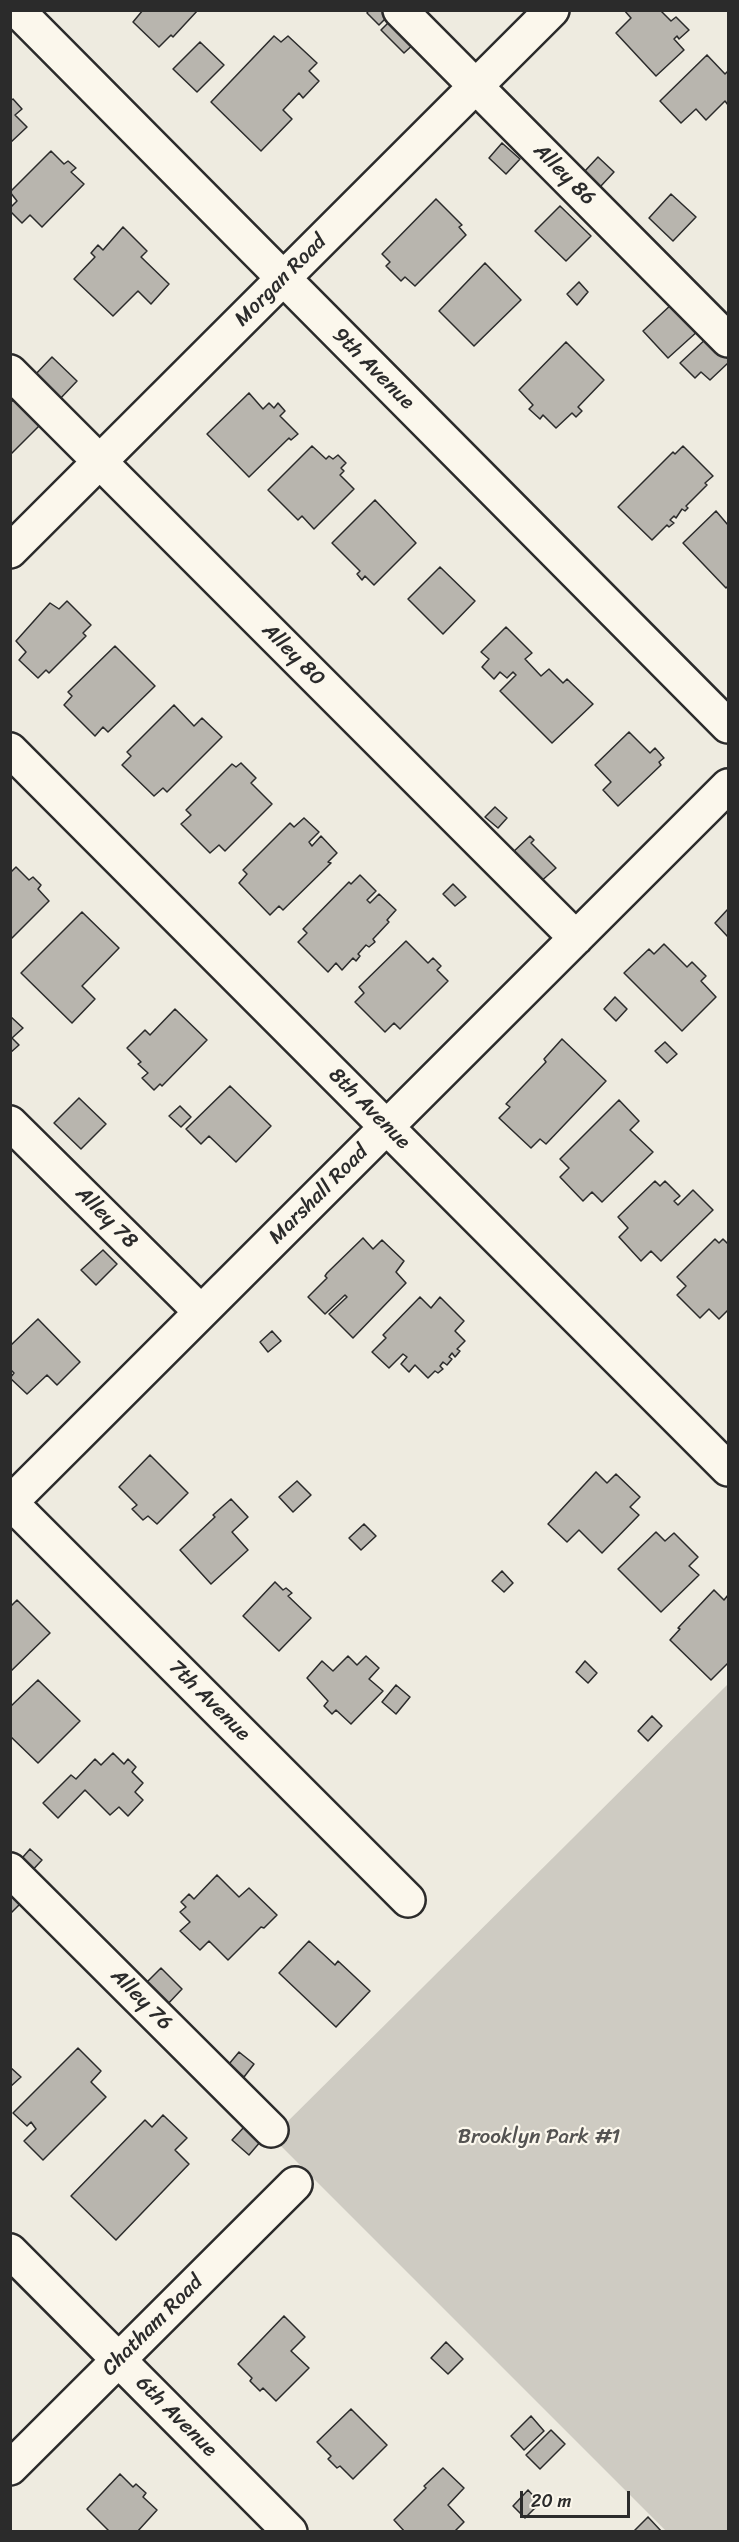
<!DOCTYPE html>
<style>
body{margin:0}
#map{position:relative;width:739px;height:2542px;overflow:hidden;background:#eeebe0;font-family:Sriracha,sans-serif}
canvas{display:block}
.frame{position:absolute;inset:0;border:12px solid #2b2b2b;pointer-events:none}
.scale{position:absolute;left:520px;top:2491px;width:110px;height:27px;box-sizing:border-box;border:3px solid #2b2b2b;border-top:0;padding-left:8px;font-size:18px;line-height:21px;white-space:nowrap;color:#2b2b2b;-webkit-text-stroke:4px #fbf7ec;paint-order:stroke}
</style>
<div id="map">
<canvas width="739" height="2542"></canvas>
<div class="frame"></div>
<div class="scale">20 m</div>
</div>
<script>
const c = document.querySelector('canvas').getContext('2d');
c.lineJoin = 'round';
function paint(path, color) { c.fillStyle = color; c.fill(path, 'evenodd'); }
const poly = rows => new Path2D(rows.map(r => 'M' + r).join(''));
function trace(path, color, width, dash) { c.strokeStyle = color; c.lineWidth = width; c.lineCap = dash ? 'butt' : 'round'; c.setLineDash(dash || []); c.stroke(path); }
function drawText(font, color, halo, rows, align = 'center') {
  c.font = font + ' Sriracha,sans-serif'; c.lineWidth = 4.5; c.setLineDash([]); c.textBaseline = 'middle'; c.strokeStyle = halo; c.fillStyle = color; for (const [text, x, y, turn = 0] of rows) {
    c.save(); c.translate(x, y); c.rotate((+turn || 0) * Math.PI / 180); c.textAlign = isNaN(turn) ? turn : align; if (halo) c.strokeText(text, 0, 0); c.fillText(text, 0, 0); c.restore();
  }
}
paint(poly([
 [728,1684,728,2531,666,2531,272,2137]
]), '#cecbc2');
const building = poly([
 [143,10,198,10,173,37,171,35,159,47,133,22,143,10],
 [369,10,386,10,390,14,379,25,367,13,369,10],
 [624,10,660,10,671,21,676,17,689,30,679,39,677,36,674,39,684,50,656,76,616,33,631,18,624,10],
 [394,17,417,41,404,53,381,30,394,17],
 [274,36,281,42,288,36,317,63,309,71,319,81,303,98,299,93,283,110,292,119,261,151,211,102,274,36],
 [200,42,224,65,197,92,173,69,200,42],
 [707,55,725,74,728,71,728,105,725,101,706,120,696,109,681,123,660,101,707,55],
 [13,99,22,109,15,115,27,127,10,143,10,101,13,99],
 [502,143,520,159,506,174,489,158,502,143],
 [51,151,64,164,68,161,76,168,71,172,84,184,42,227,30,215,22,223,10,211,10,208,17,201,10,192,51,151],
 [598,157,614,172,600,187,584,172,598,157],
 [671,194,696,217,673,241,649,218,671,194],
 [436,199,462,225,459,227,466,235,415,286,405,277,401,281,386,266,390,262,382,254,436,199],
 [560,206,591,236,566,261,535,231,560,206],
 [123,227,147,251,141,257,169,284,151,304,138,291,113,316,74,279,95,257,91,253,98,245,103,250,123,227],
 [485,263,521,300,474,346,439,311,485,263],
 [579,282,588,292,577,305,567,294,579,282],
 [673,303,699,330,668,358,643,331,673,303],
 [708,337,728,359,728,363,710,380,701,372,695,378,680,363,708,337],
 [566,342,604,380,578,407,582,411,576,417,572,413,556,428,543,415,540,419,529,409,533,405,519,390,566,342],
 [52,357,77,381,58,401,33,377,52,357],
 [249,393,263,409,269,403,274,408,278,403,285,411,280,416,298,434,291,440,289,438,249,477,207,434,249,393],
 [16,398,41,424,11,454,10,403,16,398],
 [312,446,326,459,329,456,333,459,338,455,346,463,341,468,344,471,340,475,354,489,314,529,302,516,298,520,268,490,312,446],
 [683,446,713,476,705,483,707,485,686,506,688,508,685,511,682,509,676,518,674,516,670,520,674,523,669,527,667,525,652,540,618,507,673,452,675,454,683,446],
 [375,500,416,543,374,585,365,576,362,580,357,574,360,571,332,543,375,500],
 [716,511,728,525,728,586,726,588,683,543,716,511],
 [440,567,475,601,443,634,408,599,440,567],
 [67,601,91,625,83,633,86,636,49,673,46,670,38,678,19,660,26,652,16,641,50,603,59,609,67,601],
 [506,627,532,653,525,659,541,676,549,669,563,683,567,679,593,704,552,743,500,691,516,675,513,672,507,678,500,672,494,679,482,667,489,659,481,652,506,627],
 [115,646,155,686,108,732,103,727,95,736,64,705,72,696,68,692,115,646],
 [174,705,194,726,202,718,222,737,167,792,163,788,154,796,122,765,131,756,127,752,174,705],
 [629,732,650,753,655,748,664,758,659,762,661,765,618,806,603,790,611,782,595,765,629,732],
 [241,763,256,778,251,783,272,804,225,851,219,845,210,853,181,824,191,815,186,810,232,764,236,767,241,763],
 [495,807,507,818,498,828,485,817,495,807],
 [304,818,319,832,309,842,312,846,321,836,337,853,328,862,331,863,283,910,279,906,270,915,239,883,247,874,243,870,290,823,294,827,304,818],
 [530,836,534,840,531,843,556,868,539,883,511,854,530,836],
 [16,867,29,880,33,877,41,885,38,889,49,901,10,940,10,873,16,867],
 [360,875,376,891,367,900,370,903,379,894,396,910,387,920,389,922,373,939,375,942,369,947,366,945,358,954,360,956,356,961,353,958,342,970,336,963,328,972,298,942,307,933,303,929,349,882,351,884,360,875],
 [453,884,466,897,455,906,443,894,453,884],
 [728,909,728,937,715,923,728,909],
 [82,912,119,948,82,986,95,999,72,1023,21,973,82,912],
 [406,941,428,963,433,958,441,966,437,970,448,981,400,1029,394,1023,385,1032,355,1002,364,993,359,987,406,941],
 [664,944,687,967,692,962,706,976,701,981,716,997,682,1031,624,973,649,949,654,954,664,944],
 [615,997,627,1009,616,1021,604,1009,615,997],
 [175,1009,207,1040,162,1086,160,1084,154,1090,142,1078,148,1073,138,1064,141,1062,127,1048,145,1030,150,1035,175,1009],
 [10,1016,23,1028,12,1038,19,1045,10,1053,10,1016],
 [562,1039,606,1081,546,1144,540,1139,531,1148,499,1118,510,1107,506,1104,546,1062,544,1059,562,1039],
 [665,1042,677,1054,667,1063,655,1051,665,1042],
 [230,1086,271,1126,236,1162,209,1136,201,1144,186,1129,230,1086],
 [79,1098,106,1124,81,1149,54,1123,79,1098],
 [619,1100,639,1121,630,1130,653,1152,602,1202,592,1192,583,1201,560,1177,569,1168,560,1159,619,1100],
 [180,1106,191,1117,181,1127,169,1116,180,1106],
 [655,1181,660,1186,665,1181,680,1196,674,1201,678,1205,693,1190,713,1210,661,1261,651,1251,641,1261,619,1237,628,1228,618,1217,655,1181],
 [363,1238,373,1249,382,1240,404,1261,396,1272,406,1283,353,1338,329,1314,347,1297,345,1295,325,1314,308,1297,327,1278,325,1276,327,1273,363,1238],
 [715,1239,719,1243,723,1239,728,1244,728,1310,719,1319,709,1309,700,1318,677,1295,686,1286,677,1277,715,1239],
 [103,1250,117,1264,96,1285,81,1270,103,1250],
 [420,1297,431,1308,440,1297,464,1321,455,1331,465,1341,457,1349,460,1351,455,1357,452,1353,449,1357,452,1359,447,1365,443,1362,440,1366,443,1369,438,1373,435,1371,428,1378,415,1365,409,1372,401,1364,407,1357,403,1354,389,1368,372,1352,386,1338,383,1335,420,1297],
 [38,1319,80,1362,57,1385,47,1375,27,1394,10,1378,14,1373,10,1369,10,1346,38,1319],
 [272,1331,281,1341,268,1352,260,1342,272,1331],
 [150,1455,188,1493,157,1524,148,1516,143,1520,132,1509,137,1505,119,1487,150,1455],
 [596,1472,607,1483,616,1474,640,1497,630,1507,639,1515,602,1553,579,1530,567,1542,548,1524,596,1472],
 [297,1481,311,1495,293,1512,279,1497,297,1481],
 [231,1499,248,1517,232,1532,248,1550,211,1584,180,1550,215,1517,213,1515,231,1499],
 [364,1524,376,1536,361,1550,349,1538,364,1524],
 [656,1532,665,1541,674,1533,698,1557,689,1566,699,1575,661,1612,618,1569,656,1532],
 [502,1571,513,1583,504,1592,492,1581,502,1571],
 [275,1582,283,1590,286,1588,292,1593,288,1596,311,1618,279,1651,243,1616,275,1582],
 [714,1590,724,1600,728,1595,728,1663,711,1680,670,1640,680,1629,678,1628,714,1590],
 [17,1600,50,1633,10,1672,10,1607,17,1600],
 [348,1656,357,1665,366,1656,379,1668,369,1679,383,1691,351,1724,336,1710,332,1714,324,1706,328,1701,307,1678,322,1661,333,1671,348,1656],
 [585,1661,597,1673,588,1683,576,1672,585,1661],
 [38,1680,80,1721,38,1763,10,1736,10,1707,38,1680],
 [396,1685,410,1697,396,1714,382,1702,396,1685],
 [652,1716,662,1726,648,1741,638,1731,652,1716],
 [113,1753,124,1764,128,1759,136,1767,132,1772,143,1783,135,1792,143,1800,128,1816,119,1807,110,1815,85,1790,58,1818,43,1803,71,1775,76,1779,95,1759,101,1765,113,1753],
 [30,1849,42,1860,28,1875,16,1865,30,1849],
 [217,1875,239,1897,249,1888,277,1915,264,1928,261,1927,228,1960,209,1941,200,1950,180,1931,190,1922,180,1912,186,1907,181,1902,189,1894,194,1899,217,1875],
 [10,1894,20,1904,10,1914,10,1894],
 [309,1941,335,1965,338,1961,370,1991,336,2027,279,1973,309,1941],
 [161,1968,182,1989,165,2007,144,1985,161,1968],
 [78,2048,101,2071,91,2082,106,2097,43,2160,24,2141,36,2129,31,2122,27,2126,13,2113,78,2048],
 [239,2052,254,2064,244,2077,229,2064,239,2052],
 [10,2067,21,2077,10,2087,10,2067],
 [163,2115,187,2138,175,2150,189,2164,116,2240,71,2196,145,2120,152,2127,163,2115],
 [245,2126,261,2141,249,2155,232,2140,245,2126],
 [284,2316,305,2337,291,2351,309,2368,276,2401,263,2388,260,2391,250,2381,252,2378,238,2364,284,2316],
 [446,2342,463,2359,448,2374,431,2358,446,2342],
 [351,2409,387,2445,353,2479,340,2466,337,2468,328,2459,331,2456,317,2442,351,2409],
 [531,2416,544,2431,524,2450,511,2436,531,2416],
 [551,2430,565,2444,540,2469,526,2455,551,2430],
 [443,2468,464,2488,448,2505,464,2522,454,2532,405,2532,394,2520,426,2488,424,2486,443,2468],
 [120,2474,133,2487,136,2484,146,2493,143,2497,157,2510,137,2532,110,2532,87,2509,120,2474],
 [528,2490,540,2503,525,2518,513,2506,528,2490],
 [648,2517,662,2532,633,2532,648,2517]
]);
paint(building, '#b8b5ae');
trace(building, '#2b2b2b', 1.5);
const minor = poly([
 [17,10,728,726],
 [400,10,728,340],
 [10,372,576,938],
 [10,551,552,10],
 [10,750,728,1469],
 [10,1123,201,1312],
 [10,1502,408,1900],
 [10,1503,728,786],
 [10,1870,271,2130],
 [10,2251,290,2532],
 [10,2468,295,2184]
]);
trace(minor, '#2b2b2b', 38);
trace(minor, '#fbf7ec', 33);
drawText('21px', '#2b2b2b', '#fbf7ec', [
 ["Alley 86",564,175,45],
 ["Morgan Road",281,281,-45],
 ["9th Avenue",373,369,45],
 ["Alley 80",293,655,45],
 ["8th Avenue",369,1109,45],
 ["Marshall Road",319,1195,-45],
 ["Alley 78",106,1218,45],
 ["7th Avenue",209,1701,45],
 ["Alley 76",141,2000,45],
 ["Chatham Road",153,2326,-45],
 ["6th Avenue",176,2417,45]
]);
drawText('21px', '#545351', '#fbf7ec', [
 ["Brooklyn Park #1",539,2138]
]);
</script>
